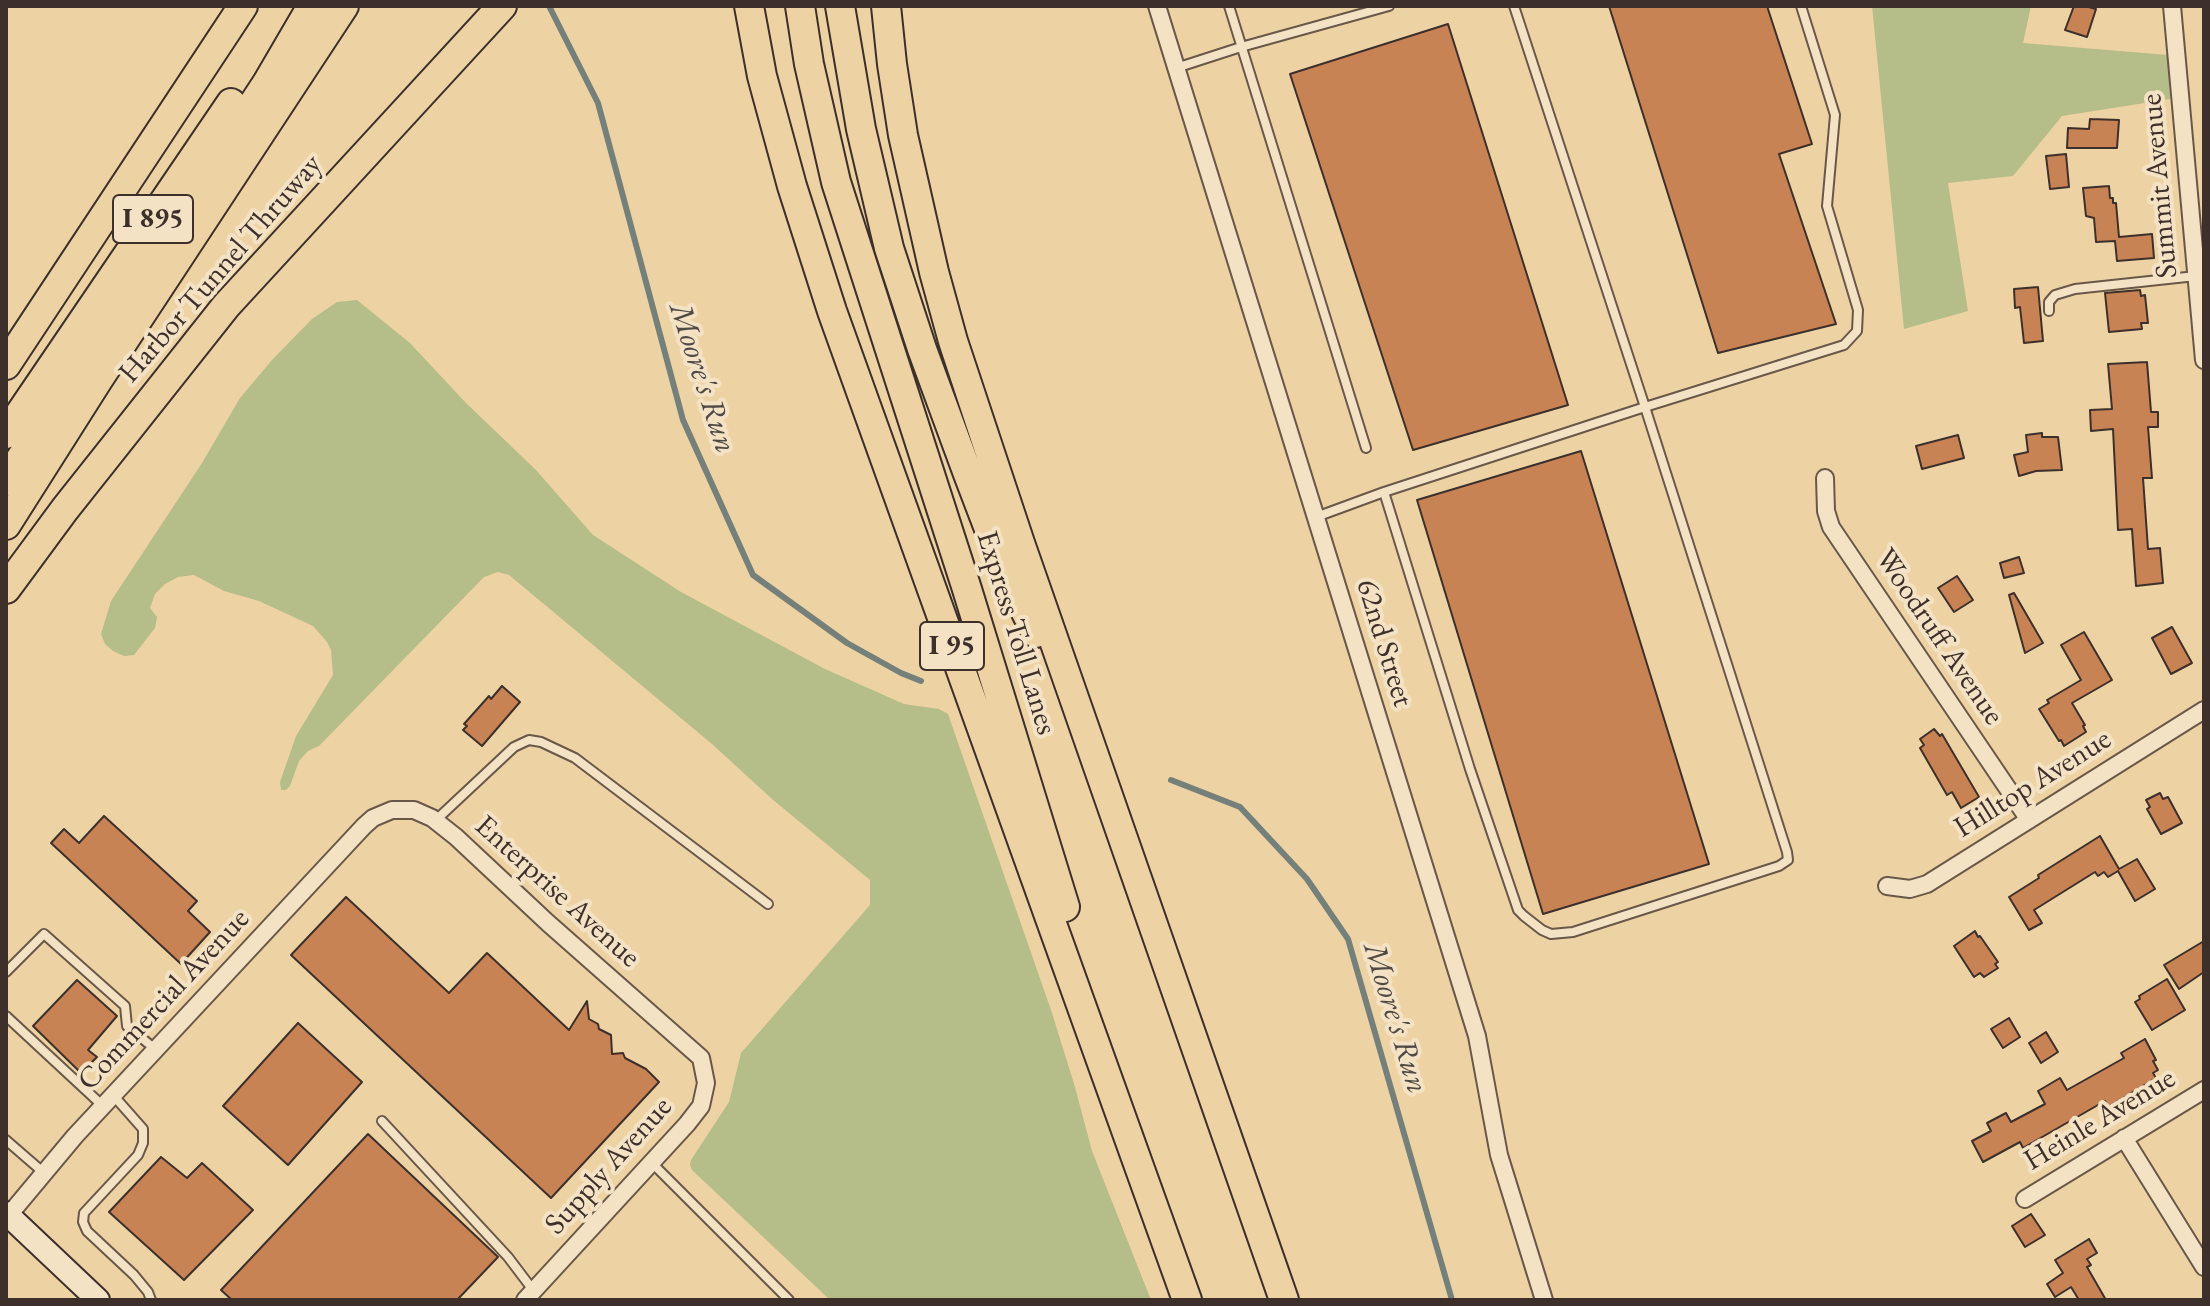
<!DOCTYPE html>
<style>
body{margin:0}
#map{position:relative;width:2210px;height:1306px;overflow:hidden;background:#edd3a4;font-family:"EB Garamond",serif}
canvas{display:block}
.frame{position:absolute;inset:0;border:8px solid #3d2f2a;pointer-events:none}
</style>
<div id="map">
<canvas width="2210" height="1306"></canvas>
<div class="frame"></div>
</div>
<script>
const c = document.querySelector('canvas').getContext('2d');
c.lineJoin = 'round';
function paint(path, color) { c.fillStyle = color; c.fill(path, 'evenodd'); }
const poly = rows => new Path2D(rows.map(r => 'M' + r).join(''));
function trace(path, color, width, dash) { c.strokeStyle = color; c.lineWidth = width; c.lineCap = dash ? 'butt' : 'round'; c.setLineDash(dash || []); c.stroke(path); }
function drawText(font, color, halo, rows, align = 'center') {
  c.font = font + ' "EB Garamond",serif'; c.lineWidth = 8; c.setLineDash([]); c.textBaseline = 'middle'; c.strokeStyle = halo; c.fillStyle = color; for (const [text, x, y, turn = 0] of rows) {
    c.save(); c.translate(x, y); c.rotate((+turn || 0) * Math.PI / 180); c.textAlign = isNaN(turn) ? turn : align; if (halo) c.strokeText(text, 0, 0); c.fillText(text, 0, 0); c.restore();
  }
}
paint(poly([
 [1872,6,2031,6,2023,43,2168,55,2170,99,2062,116,2013,176,1948,183,1968,311,1904,329],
 [357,300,410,343,466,403,536,470,593,535,681,592,825,669,904,704,939,709,948,714,1052,1013,1075,1087,1092,1151,1151,1300,830,1300,692,1170,690,1165,691,1160,729,1102,741,1053,870,905,870,880,772,799,712,744,509,575,498,572,484,577,319,746,308,751,299,761,290,786,286,790,281,790,280,782,296,736,333,675,331,650,327,642,313,626,259,601,224,591,194,575,178,577,165,584,155,594,150,608,157,617,155,628,134,655,124,656,113,651,105,644,101,634,111,601,202,463,240,398,272,360,312,319,337,302]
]), '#b5bd88');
trace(poly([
 [549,6,598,103,683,420,753,575,847,643,901,673,921,681],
 [1171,780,1240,807,1307,879,1348,939,1452,1300]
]), '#75807a', 6);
const building = poly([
 [1609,6,1767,6,1812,144,1779,154,1836,324,1718,353,1609,6],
 [2074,6,2085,6,2096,9,2087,37,2065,30,2074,6],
 [1448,24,1568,405,1413,450,1290,74,1448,24],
 [2090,119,2119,120,2117,148,2067,148,2068,128,2089,129,2090,119],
 [2066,154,2069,187,2050,189,2046,156,2066,154],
 [2109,186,2110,198,2113,198,2113,203,2116,203,2119,237,2152,234,2154,258,2117,261,2115,241,2096,242,2094,218,2086,216,2083,188,2109,186],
 [2038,287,2043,341,2024,343,2020,307,2015,308,2014,289,2038,287],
 [2140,290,2141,296,2145,295,2148,323,2141,323,2142,329,2109,332,2105,293,2140,290],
 [2147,362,2151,412,2158,412,2158,427,2148,427,2152,478,2143,478,2148,549,2160,548,2163,583,2136,586,2132,529,2118,530,2113,429,2091,431,2090,410,2112,409,2108,364,2147,362],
 [2042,433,2042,437,2058,437,2062,470,2036,471,2019,476,2014,455,2028,452,2026,435,2042,433],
 [1958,435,1964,458,1922,469,1916,446,1958,435],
 [1581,451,1709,864,1543,914,1417,500,1581,451],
 [2019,557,2024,573,2004,578,2000,563,2019,557],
 [1957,576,1973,600,1954,612,1938,588,1957,576],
 [2014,593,2043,643,2025,653,2009,595,2014,593],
 [2172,627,2192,663,2171,674,2152,638,2172,627],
 [2084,632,2112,680,2072,703,2085,725,2083,726,2086,732,2064,746,2061,740,2059,741,2039,709,2049,703,2047,700,2081,680,2061,645,2084,632],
 [502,686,520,702,482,746,463,730,467,726,464,724,489,696,491,699,502,686],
 [1934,729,1940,736,1942,734,1979,797,1961,808,1952,792,1947,795,1920,748,1924,745,1920,739,1934,729],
 [2160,793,2163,799,2168,797,2182,823,2161,834,2147,809,2150,807,2146,800,2160,793],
 [104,816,197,901,188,911,210,932,181,964,51,843,64,829,79,843,104,816],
 [2100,836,2119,869,2137,859,2155,889,2135,901,2118,871,2108,877,2104,872,2098,876,2095,872,2034,910,2042,923,2029,930,2009,897,2039,878,2038,875,2100,836],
 [346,897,449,993,487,953,569,1030,587,1001,589,1019,598,1024,599,1029,611,1035,612,1054,623,1053,625,1058,646,1069,659,1082,551,1198,291,955,346,897],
 [1975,931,1978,937,1980,936,1998,962,1995,964,1998,968,1984,977,1980,973,1974,977,1954,946,1975,931],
 [2204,941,2204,972,2179,989,2164,965,2204,941],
 [2167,979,2185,1010,2152,1030,2135,1002,2140,999,2139,996,2167,979],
 [77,980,117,1016,88,1050,97,1057,81,1073,33,1026,77,980],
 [2009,1018,2020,1037,2003,1048,1991,1029,2009,1018],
 [298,1023,362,1082,288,1165,223,1106,298,1023],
 [2046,1032,2058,1052,2041,1063,2029,1043,2046,1032],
 [2145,1039,2156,1060,2153,1061,2158,1070,2153,1073,2156,1078,2108,1107,2105,1101,2023,1148,2020,1142,1983,1162,1972,1141,1991,1131,1987,1123,2006,1113,2011,1122,2045,1104,2038,1091,2060,1078,2067,1090,2124,1058,2121,1053,2145,1039],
 [368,1134,498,1257,457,1300,232,1300,221,1290,368,1134],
 [161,1157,187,1178,202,1163,253,1210,184,1280,109,1212,161,1157],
 [2031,1214,2045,1235,2025,1247,2012,1226,2031,1214],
 [2089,1239,2097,1253,2087,1259,2091,1265,2087,1267,2106,1300,2079,1300,2071,1287,2055,1297,2047,1284,2063,1273,2055,1260,2089,1239]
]);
paint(building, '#c88355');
trace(building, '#3d2f2a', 2);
const lane = poly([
 [1229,6,1366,448],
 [1514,6,1645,407,1844,345,1857,331,1858,310,1827,206,1835,115,1801,6],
 [1176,68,1241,47,1389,6],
 [2049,311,2049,302,2055,295,2075,289,2196,276],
 [1316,517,1384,492,1645,407,1787,852,1788,860,1779,866,1573,932,1551,934,1542,930,1524,916,1518,910,1470,769,1384,492],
 [436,820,514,747,529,740,541,742,575,758,768,904],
 [6,972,44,934,125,1006,127,1026,155,1049],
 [6,1016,103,1106],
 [113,1095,143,1129,143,1143,138,1155,84,1213,83,1222,87,1231,134,1275,148,1292,151,1300],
 [382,1121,508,1257,533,1290],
 [6,1140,44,1173],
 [652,1163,789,1300]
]);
const street = poly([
 [1157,6,1477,1036,1499,1155,1544,1300],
 [2172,6,2204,360],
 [1825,478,1826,511,1831,527,2029,820],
 [1887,886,1910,889,1927,884,2204,710],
 [2124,1138,2204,1267],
 [2025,1199,2204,1090],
 [9,1215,75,1136,364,826,373,818,392,810,414,810,432,818,456,837,548,923,701,1058,706,1083,701,1106,687,1124,525,1300]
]);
const secondary = poly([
 [6,1213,98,1300]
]);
const highway = poly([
 [749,6,762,76,792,186,832,311,1187,1300],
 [800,6,809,64,836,182,966,586,1065,907],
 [840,6,861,129,889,248,922,349,968,474,1002,563,1036,633],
 [886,6,892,64,903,135,934,272,953,341,1020,543,1284,1300],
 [6,365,243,6],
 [6,434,231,103],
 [6,481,267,83,312,6],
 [6,525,98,380,344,6],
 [6,589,65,509,226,306,502,6]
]);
trace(lane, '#695848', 12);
trace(street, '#695848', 20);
trace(secondary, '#3d2f2a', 26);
trace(highway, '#3d2f2a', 32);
trace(lane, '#f3e2c4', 8);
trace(street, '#f3e2c4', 16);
trace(secondary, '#f3e2c4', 22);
trace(highway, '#edd3a4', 28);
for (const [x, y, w] of [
 [153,219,80],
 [952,646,64]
]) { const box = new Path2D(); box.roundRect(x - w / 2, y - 24, w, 48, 6); c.fillStyle = '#f3e2c4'; c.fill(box); trace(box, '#3d2f2a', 2); }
drawText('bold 28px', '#3d2f2a', null, [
 ["I 895",153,219],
 ["I 95",952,646]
]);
drawText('30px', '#3d2f2a', '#f3e2c4', [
 ["Summit Avenue",2160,186,-95],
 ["Harbor Tunnel Thruway",221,269,-49],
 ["Express Toll Lanes",1016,633,73],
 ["Woodruff Avenue",1939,637,56],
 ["62nd Street",1384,643,73],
 ["Hilltop Avenue",2033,784,-32],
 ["Enterprise Avenue",557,892,42],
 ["Commercial Avenue",164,1000,-47],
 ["Heinle Avenue",2100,1120,-31],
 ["Supply Avenue",609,1166,-48]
]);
drawText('italic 32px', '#504a45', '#f3e2c4', [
 ["Moore's Run",702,378,72],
 ["Moore's Run",1395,1018,73]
]);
</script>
